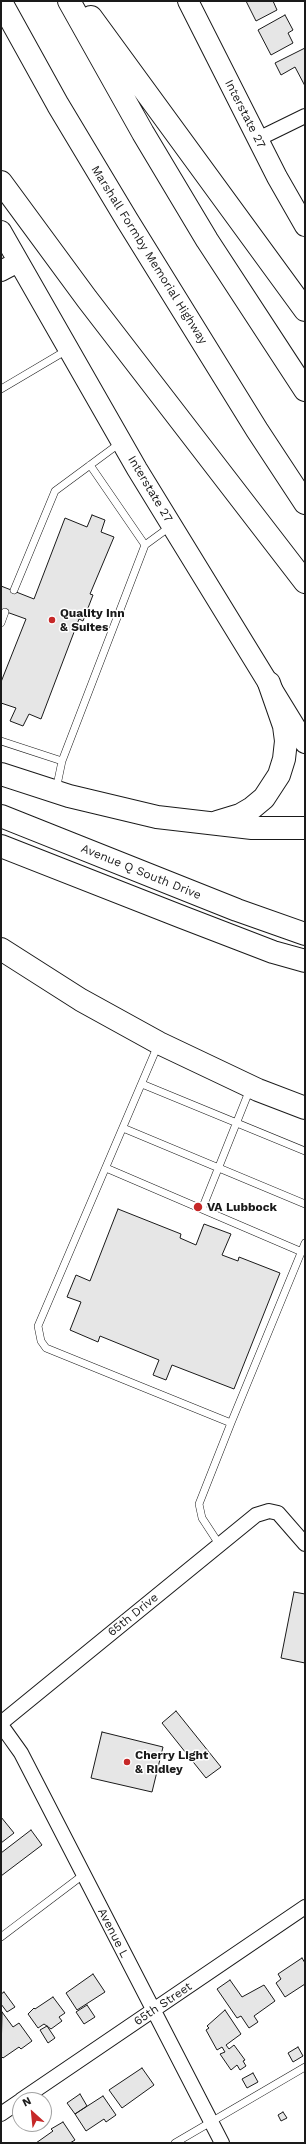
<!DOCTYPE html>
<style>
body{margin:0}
#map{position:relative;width:306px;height:2144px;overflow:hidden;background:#fff;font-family:"Work Sans",sans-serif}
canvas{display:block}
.frame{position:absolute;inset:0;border:2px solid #1a1a1a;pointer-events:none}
.north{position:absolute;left:12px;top:2092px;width:40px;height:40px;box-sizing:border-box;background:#fff;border:1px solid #a3a3a3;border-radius:50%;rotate:333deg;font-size:11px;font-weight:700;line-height:16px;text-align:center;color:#1a1a1a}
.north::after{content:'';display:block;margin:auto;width:14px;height:18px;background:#c62828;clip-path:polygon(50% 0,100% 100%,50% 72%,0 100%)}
</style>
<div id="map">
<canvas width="306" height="2144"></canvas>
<div class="frame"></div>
<div class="north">N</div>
</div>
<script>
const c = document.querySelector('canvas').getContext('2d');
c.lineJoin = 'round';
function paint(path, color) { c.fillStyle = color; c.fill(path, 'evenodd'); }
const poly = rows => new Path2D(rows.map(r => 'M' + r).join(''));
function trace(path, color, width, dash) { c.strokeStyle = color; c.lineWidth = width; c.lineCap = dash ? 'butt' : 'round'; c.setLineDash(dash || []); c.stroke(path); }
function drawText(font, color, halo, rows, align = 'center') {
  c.font = font + ' "Work Sans",sans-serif'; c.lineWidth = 3; c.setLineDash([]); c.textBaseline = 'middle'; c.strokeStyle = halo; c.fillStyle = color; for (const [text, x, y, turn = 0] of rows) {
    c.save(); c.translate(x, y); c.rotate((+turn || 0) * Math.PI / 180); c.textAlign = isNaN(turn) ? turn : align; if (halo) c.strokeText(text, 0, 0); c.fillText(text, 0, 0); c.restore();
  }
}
const building = poly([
 [246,1,273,1,277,10,256,21,246,1],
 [285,15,293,30,288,33,293,43,271,55,258,30,285,15],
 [305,48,305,86,295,67,281,75,275,63,305,48],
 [92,515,105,520,101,532,114,537,90,594,93,595,83,621,79,619,41,719,29,714,23,726,10,721,16,708,1,703,1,682,26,619,1,610,1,586,34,599,65,518,87,527,92,515],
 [118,1209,181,1234,180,1238,196,1245,204,1224,231,1234,222,1255,238,1261,239,1257,280,1273,234,1389,172,1365,166,1380,153,1375,159,1360,100,1336,98,1342,70,1330,81,1302,67,1297,76,1275,90,1281,118,1209],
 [294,1592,305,1594,305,1663,281,1658,294,1592],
 [176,1711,221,1767,206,1778,162,1723,176,1711],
 [102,1732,163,1747,152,1792,91,1778,102,1732],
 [1,1817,14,1833,1,1843,1,1817],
 [31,1830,42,1845,1,1876,1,1853,31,1830],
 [302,1958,305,1963,305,1984,285,1997,276,1983,281,1979,278,1974,302,1958],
 [93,1974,105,1992,77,2010,66,1993,93,1974],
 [230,1980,242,1997,264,1985,275,2001,254,2016,258,2022,249,2028,241,2016,237,2018,217,1989,230,1980],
 [4,1992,15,2007,7,2012,1,2004,1,1994,4,1992],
 [53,1997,65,2013,59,2017,62,2021,51,2029,44,2024,38,2028,28,2014,34,2008,35,2009,53,1997],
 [87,2005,95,2017,84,2024,76,2012,87,2005],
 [225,2010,241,2034,226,2045,229,2049,234,2045,245,2060,243,2061,246,2066,240,2070,237,2065,231,2070,220,2054,225,2052,222,2047,217,2050,206,2030,209,2028,207,2026,225,2010],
 [2,2012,13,2027,19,2023,32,2041,21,2049,19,2047,3,2058,1,2056,2,2012],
 [47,2026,55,2038,48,2043,40,2030,47,2026],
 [298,2047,303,2056,293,2062,288,2053,298,2047],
 [142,2068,154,2085,122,2108,109,2090,142,2068],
 [253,2073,258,2082,247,2088,242,2079,253,2073],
 [80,2094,87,2106,75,2114,67,2103,80,2094],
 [103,2096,116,2115,106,2122,104,2119,86,2131,75,2114,103,2096],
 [283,2112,287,2118,281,2121,278,2115,283,2112],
 [63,2122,75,2140,70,2143,36,2143,53,2131,51,2129,63,2122]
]);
paint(building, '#e6e6e6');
trace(building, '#1a1a1a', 1);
const lane = poly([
 [1,389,67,350],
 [145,545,171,526],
 [14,590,55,491,120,443],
 [1,623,5,612],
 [1,741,62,761,145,545,90,465],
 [56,790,62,761],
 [158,1045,38,1326,41,1341,46,1348,231,1423,305,1243],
 [142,1084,305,1151],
 [123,1128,305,1204],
 [106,1168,302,1252],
 [202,1209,250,1089],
 [219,1544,202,1518,199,1504,231,1423],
 [1,1937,83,1875],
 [175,2143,305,2067]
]);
const street = poly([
 [258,139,305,116],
 [1,1723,256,1515,269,1511,278,1513,305,1544],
 [1,1725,21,1753,222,2143],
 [21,2100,305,1907],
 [1,2114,20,2101]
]);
const secondary = poly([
 [188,1,277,177,305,226],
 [1,231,137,469,305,743],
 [1,271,18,262]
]);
const highway = poly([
 [69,1,143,133,207,240,305,390],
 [1,2,58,105,127,220,257,430,305,503],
 [91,17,305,310],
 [1,182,87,299,305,582],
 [1,774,69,796,157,817,252,828,305,828],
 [1,816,237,910,305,934],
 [217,822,240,815,252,808,264,798,279,775,284,759,286,741,284,726,269,683],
 [1,846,182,917,273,952,305,961],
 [1,949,81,1000,159,1043,258,1090,305,1108]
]);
trace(lane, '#1a1a1a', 8);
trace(street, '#1a1a1a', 16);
trace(secondary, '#1a1a1a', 22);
trace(highway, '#1a1a1a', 24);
trace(lane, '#fff', 7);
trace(street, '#fff', 14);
trace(secondary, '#fff', 20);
trace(highway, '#fff', 22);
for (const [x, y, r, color] of [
 [52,620,4,"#c62828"],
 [198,1207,5,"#c62828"],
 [127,1762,4,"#c62828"]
]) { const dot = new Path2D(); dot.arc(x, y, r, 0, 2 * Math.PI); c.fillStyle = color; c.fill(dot); trace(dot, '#fff', 1.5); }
drawText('12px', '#1a1a1a', '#fff', [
 ["Interstate 27",245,114,63],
 ["Marshall Formby Memorial Highway",149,255,58],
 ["Interstate 27",150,489,59],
 ["Avenue Q South Drive",141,872,22],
 ["65th Drive",133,1615,-39],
 ["Avenue L",113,1933,63],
 ["65th Street",163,2004,-34]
]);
drawText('bold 12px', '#1a1a1a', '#fff', [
 ["Quality Inn",60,613],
 ["& Suites",60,627],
 ["VA Lubbock",207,1207],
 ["Cherry Light",135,1755],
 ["& Ridley",135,1769]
], 'left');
</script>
